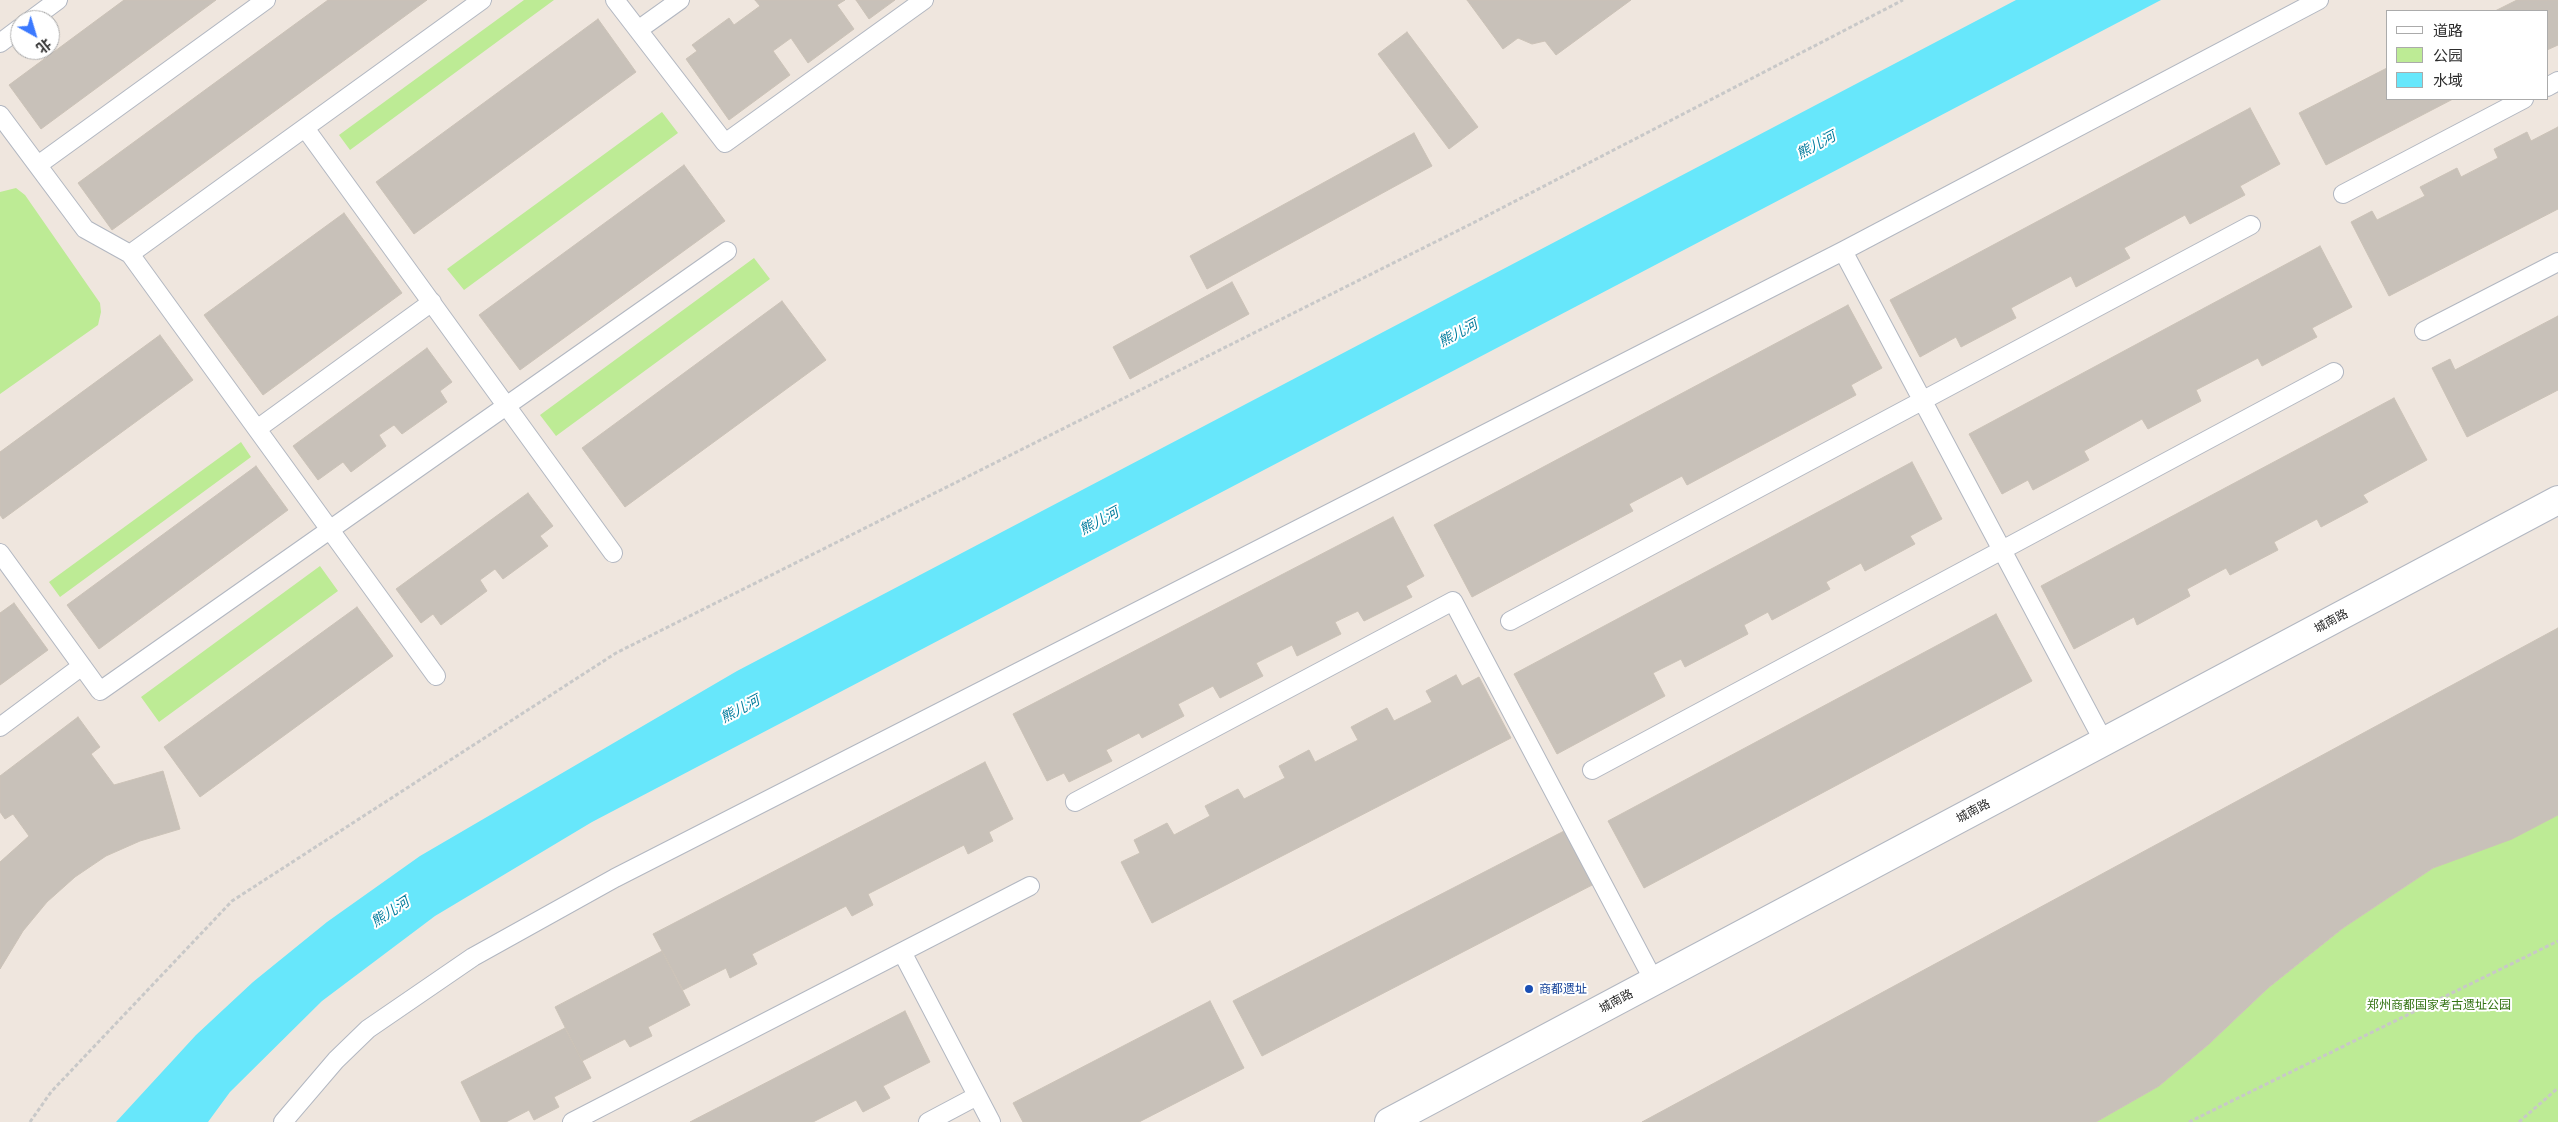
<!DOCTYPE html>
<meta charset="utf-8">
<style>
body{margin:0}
#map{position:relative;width:2558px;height:1122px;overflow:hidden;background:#efe6de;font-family:Barlow,"Noto Sans SC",sans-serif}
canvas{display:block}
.legend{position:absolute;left:2386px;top:10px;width:162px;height:90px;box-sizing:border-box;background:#fff;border:1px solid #ababab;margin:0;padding:6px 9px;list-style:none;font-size:15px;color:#2d2d2d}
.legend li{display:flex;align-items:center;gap:10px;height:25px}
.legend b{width:25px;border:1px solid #ababab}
.north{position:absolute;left:10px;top:10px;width:50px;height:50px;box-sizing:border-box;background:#fff;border:1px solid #ababab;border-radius:50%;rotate:141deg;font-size:14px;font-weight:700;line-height:20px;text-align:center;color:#2d2d2d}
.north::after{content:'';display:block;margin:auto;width:18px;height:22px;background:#3b79ff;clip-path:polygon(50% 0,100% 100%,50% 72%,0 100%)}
</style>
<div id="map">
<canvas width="2558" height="1122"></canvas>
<ul class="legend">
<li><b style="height:6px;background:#fff"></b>道路</li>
<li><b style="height:14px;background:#bdeb95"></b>公园</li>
<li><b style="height:14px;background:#67e7fb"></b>水域</li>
</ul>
<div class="north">北</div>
</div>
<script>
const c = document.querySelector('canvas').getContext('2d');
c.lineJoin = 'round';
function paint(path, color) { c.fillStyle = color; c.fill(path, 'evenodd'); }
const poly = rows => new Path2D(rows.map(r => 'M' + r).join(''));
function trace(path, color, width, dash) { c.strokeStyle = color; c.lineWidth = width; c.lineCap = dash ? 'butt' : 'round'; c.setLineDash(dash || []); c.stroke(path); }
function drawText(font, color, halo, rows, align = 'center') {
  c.font = font + ' Barlow,"Noto Sans SC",sans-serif'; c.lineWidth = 4; c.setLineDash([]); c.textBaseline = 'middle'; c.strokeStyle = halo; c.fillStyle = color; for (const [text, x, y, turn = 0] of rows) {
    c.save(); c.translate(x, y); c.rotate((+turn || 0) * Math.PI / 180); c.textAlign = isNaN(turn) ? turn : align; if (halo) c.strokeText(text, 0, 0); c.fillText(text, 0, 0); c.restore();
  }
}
paint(poly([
 [524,0,554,0,350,150,339,135],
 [662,112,678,133,464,290,447,269],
 [16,188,25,195,100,303,101,312,98,325,0,394,0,192],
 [754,258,770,279,556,436,540,415],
 [241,442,251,457,60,597,49,582],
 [320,566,338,591,159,722,141,697],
 [2558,815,2558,1122,2096,1122,2159,1086,2209,1044,2268,988,2343,928,2433,868]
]), '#bdeb95');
paint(poly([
 [2016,0,2161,0,592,822,435,916,322,1001,230,1092,208,1122,116,1122,196,1035,253,982,327,922,420,856,737,671]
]), '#67e7fb');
const building = poly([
 [124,0,216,0,41,129,9,85,124,0],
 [328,0,427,0,112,230,78,183,328,0],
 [755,0,845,0,837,5,854,29,808,63,791,38,773,51,790,75,729,120,686,59,697,51,692,45,729,18,734,25,760,6,755,0],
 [856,0,895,0,869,19,856,0],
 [1467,0,1631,0,1556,55,1545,41,1532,44,1518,38,1503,49,1467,0],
 [2517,0,2558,0,2558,45,2547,50,2547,11,2495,11,2517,0],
 [598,19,636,72,414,234,376,182,598,19],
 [1407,32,1478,127,1449,149,1378,54,1407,32],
 [2387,68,2387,99,2453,99,2326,165,2299,113,2387,68],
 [2250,108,2280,164,2240,186,2245,195,2190,224,2185,215,2124,248,2130,258,2076,287,2071,276,2011,308,2016,318,1961,347,1956,337,1920,357,1890,300,2250,108],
 [2558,127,2558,209,2389,296,2351,222,2372,211,2377,220,2425,196,2420,187,2457,168,2461,177,2498,158,2494,149,2527,132,2531,141,2558,127],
 [1414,133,1432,166,1207,289,1190,256,1414,133],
 [684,165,725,221,520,370,479,315,684,165],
 [344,213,402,293,263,395,204,315,344,213],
 [2320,246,2352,307,2312,328,2317,337,2262,366,2258,358,2196,390,2201,401,2148,429,2142,419,2084,451,2089,460,2033,490,2028,480,2002,494,1969,434,2320,246],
 [1232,282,1249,314,1130,379,1113,347,1232,282],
 [782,301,826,360,625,507,582,448,782,301],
 [1848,305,1882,368,1851,385,1856,395,1687,485,1682,476,1629,504,1633,511,1472,597,1434,525,1848,305],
 [2558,316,2558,390,2467,437,2432,368,2450,359,2455,370,2558,316],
 [160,335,193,380,3,519,0,515,0,452,160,335],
 [427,348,452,382,440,391,447,402,402,434,394,425,379,435,386,446,351,472,343,462,318,480,293,446,427,348],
 [2394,398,2427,460,2363,495,2368,502,2321,527,2317,519,2274,542,2278,550,2230,575,2226,568,2187,589,2190,596,2137,625,2134,617,2074,649,2041,586,2394,398],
 [1912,462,1942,519,1910,536,1915,544,1865,571,1861,563,1826,582,1830,589,1772,620,1768,612,1744,625,1748,634,1685,667,1681,659,1653,673,1665,696,1557,754,1514,674,1912,462],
 [256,466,288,510,99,649,67,605,256,466],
 [528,493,553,526,540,536,548,546,503,579,495,569,480,580,487,591,441,625,433,614,421,623,396,589,528,493],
 [1393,517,1424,576,1406,586,1412,597,1364,621,1358,611,1335,622,1341,634,1297,656,1292,645,1256,663,1263,676,1220,698,1213,686,1178,704,1184,716,1142,738,1139,733,1106,750,1112,761,1069,782,1064,773,1047,781,1013,714,1393,517],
 [14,603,48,650,0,685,0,613,14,603],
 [357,607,393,656,200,797,164,747,357,607],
 [1996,614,2032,681,1644,888,1608,821,1996,614],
 [2558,628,2558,815,2512,839,2433,868,2343,928,2268,988,2209,1044,2159,1086,2096,1122,1642,1122,2558,628],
 [1456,675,1462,686,1479,677,1511,738,1152,923,1121,862,1140,853,1134,840,1167,823,1174,835,1210,816,1205,806,1238,789,1244,799,1285,778,1279,766,1309,750,1315,762,1358,740,1351,727,1387,708,1394,721,1432,702,1426,691,1456,675],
 [78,717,100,747,91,754,114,785,163,771,180,829,140,841,106,856,75,877,47,902,23,931,0,969,0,862,29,836,13,814,5,819,0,812,0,776,78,717],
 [985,762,1013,819,989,832,993,841,968,854,964,845,868,894,873,905,852,916,846,906,752,954,757,964,730,978,726,968,683,990,653,934,985,762],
 [1568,829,1596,883,1262,1056,1233,1001,1568,829],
 [662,951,690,1005,648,1027,652,1036,630,1047,625,1039,582,1061,555,1007,662,951],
 [1210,1001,1244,1068,1139,1122,1023,1122,1013,1103,1210,1001],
 [905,1011,930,1062,883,1086,890,1098,863,1112,856,1100,813,1122,690,1122,905,1011],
 [565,1028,591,1078,554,1097,559,1107,534,1120,529,1110,506,1122,481,1122,461,1082,565,1028]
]);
paint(building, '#c8c1b9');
trace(building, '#cbc2b7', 1);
const service = poly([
 [615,0,725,143,924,0],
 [31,20,58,0],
 [638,30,680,0],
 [0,43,20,28],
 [2547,87,2558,81],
 [0,115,85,229,130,254,436,676],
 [305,128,613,553],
 [38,165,266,0],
 [2343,194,2524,99],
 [1843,251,2104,742],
 [130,254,482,0],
 [2424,331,2558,262],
 [257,429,432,302],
 [0,553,100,691,727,251],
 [1510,621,2251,225],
 [0,727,82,666],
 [1592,770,2334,372],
 [1075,802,1453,601,1654,981],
 [902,952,991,1122],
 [283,1122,336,1060,368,1029,473,957,615,878,1843,251,2319,0],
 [572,1122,1030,886],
 [928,1122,977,1096]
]);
const tertiary = poly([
 [1389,1122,2558,500]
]);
trace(service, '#b2b7c1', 20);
trace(tertiary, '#b2b7c1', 30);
trace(poly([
 [30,1122,51,1092,232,901,616,653,1471,224,1903,0],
 [2189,1122,2558,941],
 [2519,1122,2558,1088]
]), '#c8c8c8', 3, [4, 2.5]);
trace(service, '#fff', 18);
trace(tertiary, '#fff', 28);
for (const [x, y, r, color] of [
 [1529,989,5,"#1a4fb4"]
]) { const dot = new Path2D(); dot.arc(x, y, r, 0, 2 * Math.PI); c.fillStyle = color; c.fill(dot); trace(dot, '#fff', 2); }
drawText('12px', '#2d2d2d', '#fff', [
 ["城南路",2331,621,-28],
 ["城南路",1973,811,-28],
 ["城南路",1616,1001,-28]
]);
drawText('12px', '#164399', '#fff', [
 ["商都遗址",1539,989]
], 'left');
drawText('12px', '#337313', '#fff', [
 ["郑州商都国家考古遗址公园",2439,1005]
]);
drawText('italic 14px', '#027c9d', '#fff', [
 ["熊儿河",1816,145,-28],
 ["熊儿河",1458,333,-28],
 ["熊儿河",1099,521,-28],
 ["熊儿河",740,709,-28],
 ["熊儿河",390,912,-33]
]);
</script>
